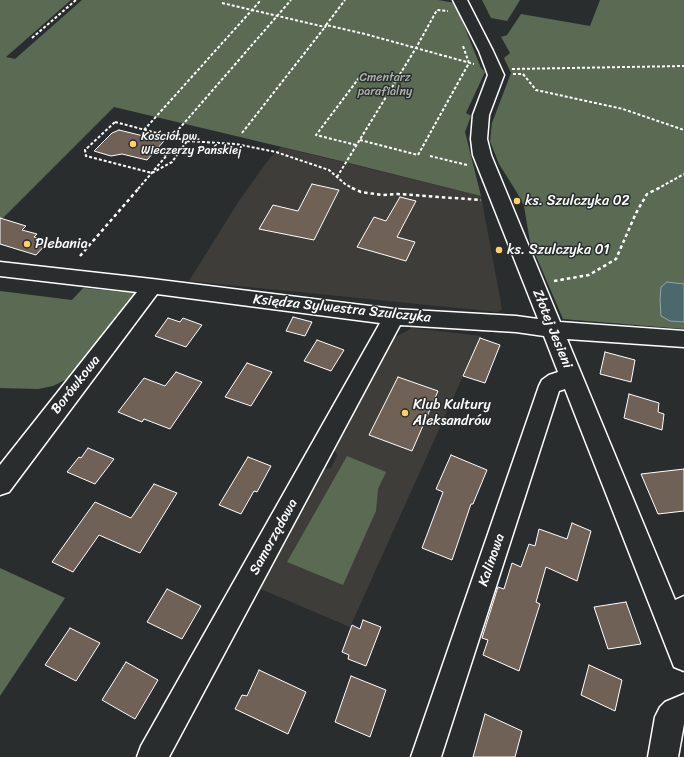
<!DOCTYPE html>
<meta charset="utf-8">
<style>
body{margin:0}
canvas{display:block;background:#2a2d2e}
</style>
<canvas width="684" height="757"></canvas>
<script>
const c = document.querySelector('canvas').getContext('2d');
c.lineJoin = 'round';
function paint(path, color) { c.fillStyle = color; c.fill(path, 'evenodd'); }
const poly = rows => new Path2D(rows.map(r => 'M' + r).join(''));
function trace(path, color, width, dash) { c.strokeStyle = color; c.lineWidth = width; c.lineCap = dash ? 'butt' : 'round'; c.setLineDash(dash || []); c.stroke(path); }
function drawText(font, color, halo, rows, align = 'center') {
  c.font = font + ' Sriracha,sans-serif'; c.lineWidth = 3; c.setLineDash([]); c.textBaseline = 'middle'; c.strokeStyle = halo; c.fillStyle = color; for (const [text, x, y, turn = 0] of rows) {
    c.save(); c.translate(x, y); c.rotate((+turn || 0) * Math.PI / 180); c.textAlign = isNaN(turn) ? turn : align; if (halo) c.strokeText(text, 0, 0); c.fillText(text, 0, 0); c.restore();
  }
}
paint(poly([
 [281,147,481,196,502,309,498,312,189,281,239,201,269,159],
 [412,328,481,336,350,627,256,587,322,470,331,468,337,456,334,448,394,338]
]), '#3f3d3a');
paint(poly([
 [0,0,71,0,6,57,15,59,82,0,438,0,455,3,481,68,485,72,466,113,471,116,465,132,481,196,345,162,114,107,0,221],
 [482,0,520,0,507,21,491,18],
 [600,0,684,0,684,329,563,319,530,242,524,206,516,191,499,164,490,141,492,123,511,73,504,58,510,53,501,37,507,35,521,14,590,26],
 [83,288,135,293,71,377,53,386,38,389,0,388,0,291,72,300],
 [347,456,386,472,378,489,376,511,343,585,287,562],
 [0,568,65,598,0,696]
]), '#5a6a53');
const water = poly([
 [667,282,684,284,684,322,670,321,661,316,660,299,661,287,667,282]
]);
paint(water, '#4b696c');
trace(water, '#93a5a7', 1);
const building = poly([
 [119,130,164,141,147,160,122,154,111,156,94,151,112,133,119,130],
 [312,184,339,190,314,240,259,229,273,205,298,211,312,184],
 [400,197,416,201,397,237,415,242,406,261,357,247,374,217,386,221,400,197],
 [0,218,26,226,22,230,37,234,34,237,48,242,36,255,0,244,0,218],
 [293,317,312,322,305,336,286,331,293,317],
 [168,318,180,322,183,318,202,325,186,347,155,336,168,318],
 [480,338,500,345,485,383,463,376,480,338],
 [317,340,344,350,331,371,304,361,317,340],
 [605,352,635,360,631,382,600,374,605,352],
 [247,363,272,372,251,406,225,397,247,363],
 [176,372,202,382,170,429,144,419,142,422,118,412,144,378,165,386,176,372],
 [398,377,438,391,412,451,369,435,398,377],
 [629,394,659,403,658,412,664,414,662,430,624,418,629,394],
 [88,448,114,459,95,484,67,472,79,457,81,458,88,448],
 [451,455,487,470,473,504,471,504,452,560,422,548,443,492,436,489,451,455],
 [248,457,271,466,257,492,254,491,241,514,219,505,248,457],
 [684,469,684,511,658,514,641,474,684,469],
 [154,484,177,493,140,553,99,535,73,572,52,562,95,502,131,518,154,484],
 [572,523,591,531,577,581,546,567,536,602,540,604,519,671,483,655,488,640,482,638,498,587,504,589,512,563,521,567,529,544,535,546,539,529,567,539,572,523],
 [167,589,201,606,182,639,147,622,167,589],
 [626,602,641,644,608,649,594,607,626,602],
 [363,620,381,627,366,666,348,659,349,655,342,652,352,625,360,629,363,620],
 [70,628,100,643,76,681,45,665,70,628],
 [126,662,158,680,135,719,102,700,126,662],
 [589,665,622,680,615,711,581,695,589,665],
 [259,670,306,692,288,734,235,709,242,695,247,696,259,670],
 [351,676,386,690,370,737,335,722,351,676],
 [485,714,522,731,515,757,473,757,485,714]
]);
paint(building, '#6f6155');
trace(building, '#fff', 1);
const minor = poly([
 [453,0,467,0,493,51,504,75,489,115,487,139,491,155,560,322,684,331,684,347,567,339,675,600,684,596,684,671,674,667,565,389,559,391,441,757,411,757,539,386,542,380,549,375,558,372,544,336,516,332,400,325,169,757,137,757,141,746,380,323,157,294,9,492,0,495,0,465,137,292,0,276,0,262,152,279,394,309,516,316,538,319,473,155,471,139,473,115,488,75,479,51,453,0],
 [684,694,684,724,678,757,648,757,655,717,660,707,665,702,684,694]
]);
trace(minor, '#fff', 3);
trace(poly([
 [222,3,325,27,326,25,365,34,474,64],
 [326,25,345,0],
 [32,38,76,0],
 [512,69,684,66],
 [513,74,523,74,536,90,623,109,684,130],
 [115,122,172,137,187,141,172,162,152,173,86,156,85,150,115,122],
 [144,130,261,0],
 [242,133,325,27],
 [172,137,291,0],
 [360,140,418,155,469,63,463,46],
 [187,141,236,144,276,152,329,170,345,184,354,189],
 [356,145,316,135,362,74],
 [430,156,467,165],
 [337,177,416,48,437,10,448,11],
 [138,189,167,155,155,152],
 [657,189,684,174]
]), '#fff', 2, [3, 2]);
trace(poly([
 [352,188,361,192,382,195,398,194,481,200],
 [80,256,139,188],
 [554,281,589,275,616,259,636,213,647,194,659,188]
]), '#fff', 2.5, [3.5, 3]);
paint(minor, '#2a2d2e');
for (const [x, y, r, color] of [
 [133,144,4,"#ffd166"],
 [517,201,4,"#ffd166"],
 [27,244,4,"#ffd166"],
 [499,250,4,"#ffd166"],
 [405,413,4,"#ffd166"]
]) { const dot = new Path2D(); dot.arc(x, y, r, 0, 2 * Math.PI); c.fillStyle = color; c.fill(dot); trace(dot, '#2a2d2e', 1.5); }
drawText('12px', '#acb4a9', '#2a2d2e', [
 ["Cmentarz",385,78],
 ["parafialny",385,92]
]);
drawText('12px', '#fff', '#2a2d2e', [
 ["Kościół pw.",141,137],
 ["Wieczerzy Pańskiej",141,151]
], 'left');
drawText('14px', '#fff', '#2a2d2e', [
 ["ks. Szulczyka 02",525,201],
 ["Plebania",35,244],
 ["ks. Szulczyka 01",507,250],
 ["Klub Kultury",413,405],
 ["Aleksandrów",413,421]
], 'left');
drawText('14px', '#fff', '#2a2d2e', [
 ["Księdza Sylwestra Szulczyka",342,309,6],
 ["Złotej Jesieni",552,329,68],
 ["Borówkowa",76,385,-52],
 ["Samorządowa",274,537,-61],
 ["Kalinowa",492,560,-71]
]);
</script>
